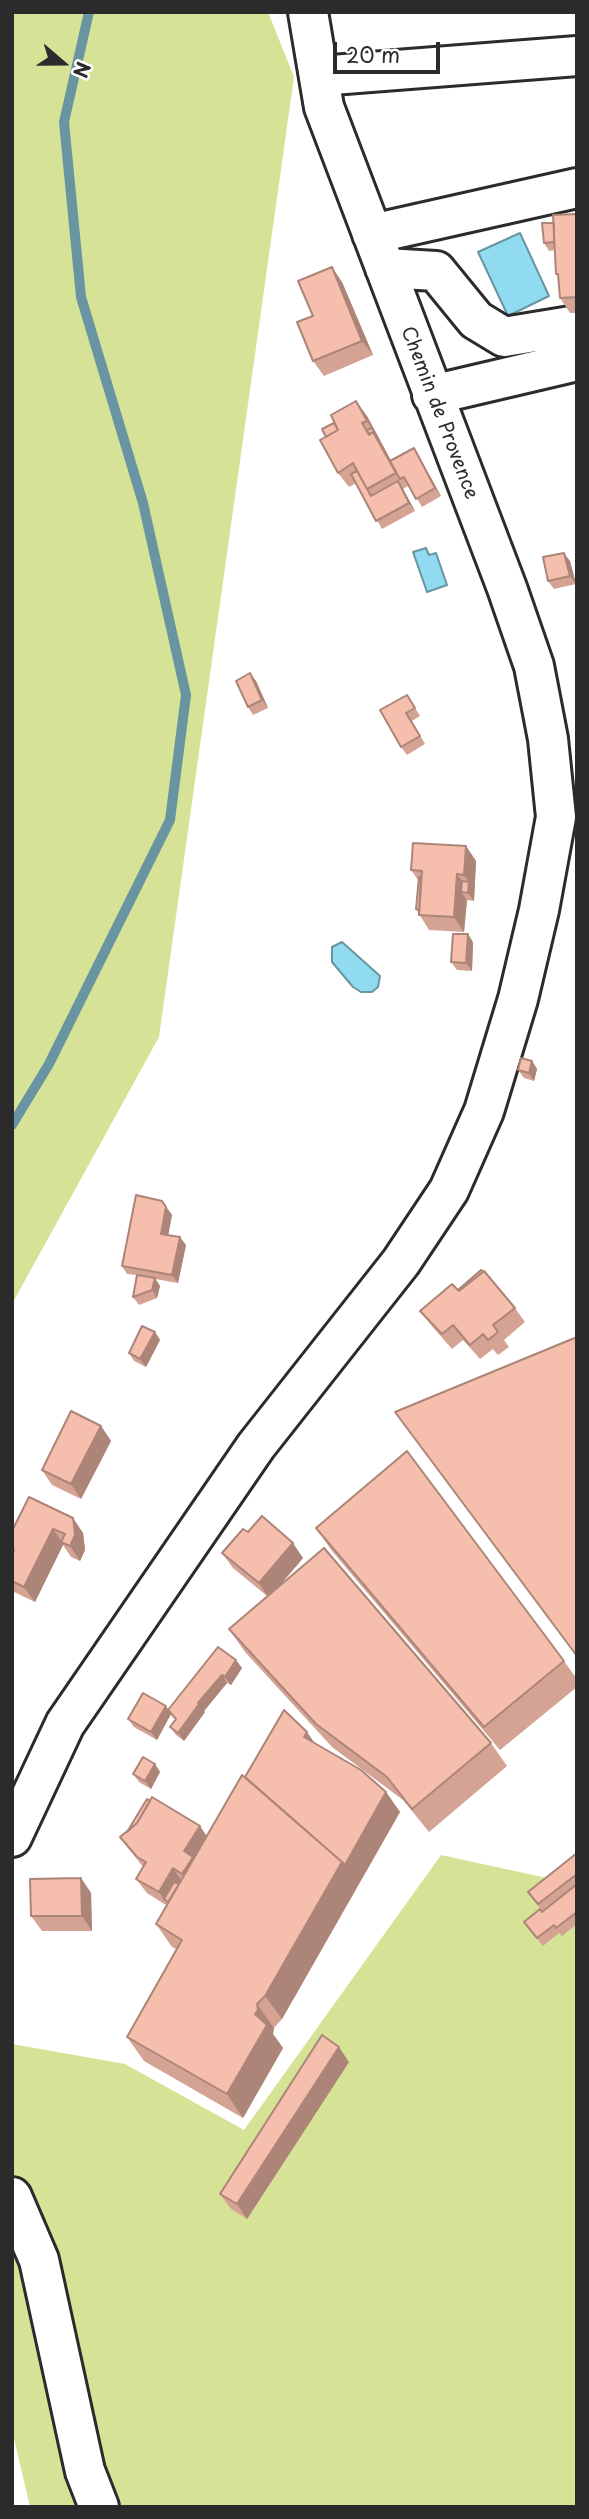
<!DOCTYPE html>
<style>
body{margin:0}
#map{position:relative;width:589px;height:2519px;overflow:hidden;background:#fff;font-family:"Playpen Sans",sans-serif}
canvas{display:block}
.frame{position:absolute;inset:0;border:14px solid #2b2b2b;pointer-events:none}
.north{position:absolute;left:28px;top:28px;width:70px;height:70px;-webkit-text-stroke:5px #fff;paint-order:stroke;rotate:110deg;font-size:19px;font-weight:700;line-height:28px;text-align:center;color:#2b2b2b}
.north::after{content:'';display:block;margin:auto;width:24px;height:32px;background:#2b2b2b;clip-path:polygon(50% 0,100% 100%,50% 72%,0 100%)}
.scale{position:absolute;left:333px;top:42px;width:107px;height:32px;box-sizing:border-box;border:4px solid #2b2b2b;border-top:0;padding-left:9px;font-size:21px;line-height:24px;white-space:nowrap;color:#2b2b2b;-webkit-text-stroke:5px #fff;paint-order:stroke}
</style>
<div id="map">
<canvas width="589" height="2519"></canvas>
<div class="frame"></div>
<div class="north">N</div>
<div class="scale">20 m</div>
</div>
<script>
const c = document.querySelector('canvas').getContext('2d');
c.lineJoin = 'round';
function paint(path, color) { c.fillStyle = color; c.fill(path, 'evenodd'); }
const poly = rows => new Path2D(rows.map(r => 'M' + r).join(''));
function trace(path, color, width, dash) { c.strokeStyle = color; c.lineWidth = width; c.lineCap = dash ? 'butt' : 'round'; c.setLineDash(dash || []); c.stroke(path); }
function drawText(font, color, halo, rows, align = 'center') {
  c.font = font + ' "Playpen Sans",sans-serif'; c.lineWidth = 5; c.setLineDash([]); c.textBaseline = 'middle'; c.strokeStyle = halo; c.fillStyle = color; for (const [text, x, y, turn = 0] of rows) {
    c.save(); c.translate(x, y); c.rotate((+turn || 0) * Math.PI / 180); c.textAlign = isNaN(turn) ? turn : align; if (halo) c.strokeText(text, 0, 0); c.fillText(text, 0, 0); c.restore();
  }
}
paint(poly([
 [12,12,268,12,294,77,159,1037,12,1304],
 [441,1855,547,1878,577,1856,577,2507,30,2507,12,2430,12,2044,125,2064,244,2130]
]), '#d6e295');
const water = poly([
 [520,233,549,296,508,316,478,252,520,233],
 [426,548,429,555,436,553,447,585,427,592,413,552,426,548],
 [342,942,380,976,378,987,372,992,361,992,353,987,332,962,332,947,342,942]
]);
paint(water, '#90dbf0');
trace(water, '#6895a1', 2);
trace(poly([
 [12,1125,49,1064,170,820,186,695,143,503,81,297,64,122,89,12]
]), '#6895a1', 10);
const minor = poly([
 [319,76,577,56],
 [372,234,577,188],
 [385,268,436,271,476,320,504,337,577,325],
 [432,395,577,361],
 [12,1837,65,1724,256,1446,401,1262,449,1190,484,1111,518,999,539,910,556,817,548,739,534,666,507,588,324,107,308,12],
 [12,2197,39,2260,85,2471,99,2507]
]);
trace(minor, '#2b2b2b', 44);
trace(minor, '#fff', 38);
paint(poly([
 [577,214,577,313,570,313,560,298,559,278,556,274,555,250,549,251,544,243,554,223],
 [342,282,373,355,324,376,313,361,313,316],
 [367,416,391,461,414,448,441,496,422,507,409,486,406,487,403,489,415,511,382,529,356,483,349,487,338,473,320,440],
 [570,561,576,584,554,589,548,581],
 [256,681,268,708,253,715,248,707],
 [407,695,420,716,412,721,425,744,407,755,401,747],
 [466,846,476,861,474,901,467,900,464,932,429,930,416,909,418,880,411,870],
 [473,942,472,971,457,970,451,962],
 [532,1061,537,1069,534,1081,524,1078,518,1070],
 [162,1201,172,1215,168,1235,186,1245,178,1283,155,1279,160,1286,157,1298,139,1305,133,1297,137,1275,127,1274,122,1266],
 [458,1290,515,1308,525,1322,504,1340,509,1347,498,1355,493,1349,480,1359,463,1340,452,1349,431,1325,420,1311],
 [155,1332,160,1340,146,1367,134,1361,129,1353],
 [101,1426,111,1441,81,1499,52,1485,42,1470],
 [73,1518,83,1533,85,1550,80,1561,71,1557,63,1545,35,1602,12,1591,12,1531],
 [316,1528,564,1661,577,1679,577,1687,500,1750,332,1551],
 [248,1532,303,1558,277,1589,491,1743,507,1766,429,1832,403,1800,332,1747,245,1652,229,1629,267,1596,233,1568,222,1553],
 [218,1647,242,1668,231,1685,227,1683,204,1711,205,1712,184,1741,176,1735,170,1727,176,1720,171,1714,157,1740,134,1727,128,1719,166,1706,168,1710],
 [307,1732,314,1743,386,1792,400,1812,282,2019,274,2028,273,2034,283,2048,243,2118,144,2061,127,2037,176,1949,172,1947,156,1924,166,1905,147,1893,136,1879,143,1867,120,1837,207,1836,245,1777],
 [155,1764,160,1772,151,1789,139,1782,133,1774],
 [577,1853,577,1924,562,1936,559,1933,543,1946,524,1922,542,1911,528,1892],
 [81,1878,91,1893,92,1931,42,1931,31,1916],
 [349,2062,247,2219,230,2208,220,2194]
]), '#d4a394');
paint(poly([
 [332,267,342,282,373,355,362,341],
 [356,401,367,416,401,479,400,479,396,473],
 [414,448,419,456,441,496,435,488],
 [398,481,403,489,415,511,409,503],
 [564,553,570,561,576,584,570,576],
 [250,673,256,681,268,708,262,700],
 [466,846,476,861,474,901,468,893,469,882,464,875],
 [457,874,468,889,461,892,467,900,464,932,454,917],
 [468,934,473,942,472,971,466,963],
 [532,1061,537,1069,534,1081,529,1073],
 [166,1207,172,1215,167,1242,161,1234],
 [180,1237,186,1245,178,1283,172,1275],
 [155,1278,160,1286,157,1298,152,1290],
 [155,1332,160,1340,146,1367,140,1359],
 [101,1426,111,1441,81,1499,71,1484],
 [73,1518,83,1533,85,1550,80,1561,70,1546],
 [53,1529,63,1543,61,1542,63,1545,35,1602,24,1587],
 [293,1543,303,1558,269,1598,259,1583],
 [236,1660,242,1668,231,1685,225,1677],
 [222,1675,227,1683,204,1711,205,1712,184,1741,178,1733,198,1703],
 [166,1706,171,1714,157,1740,151,1732],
 [307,1732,321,1752,304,1737],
 [155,1764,160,1772,151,1789,145,1781],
 [386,1792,400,1812,282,2019,265,1996,342,1862],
 [200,1826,210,1841,193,1889,182,1874,184,1851],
 [173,1868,183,1883,164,1899,159,1892],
 [81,1878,91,1893,92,1931,82,1916],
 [257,2004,274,2028,273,2034,283,2048,243,2118,227,2094,255,2014],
 [339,2047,349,2062,247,2219,237,2204]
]), '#ac8578');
const building = poly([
 [577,214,577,297,560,298,558,274,556,274,553,215,577,214],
 [542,223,554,223,554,242,544,243,542,223],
 [332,267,362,341,313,361,297,322,313,316,298,281,332,267],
 [356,401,367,421,362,423,369,435,373,432,396,473,367,489,353,463,338,473,320,440,338,430,331,415,356,401],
 [334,423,338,430,326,437,322,429,334,423],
 [372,428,378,439,373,432,369,434,367,430,372,428],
 [414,448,435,488,416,499,404,477,400,479,390,461,414,448],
 [357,471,371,496,398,481,409,503,376,521,351,474,357,471],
 [564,553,570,576,548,581,543,557,564,553],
 [250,673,262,700,248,707,236,681,250,673],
 [407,695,415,708,406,713,420,736,401,747,380,710,407,695],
 [413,843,466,846,464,875,457,874,454,917,419,915,422,871,411,870,413,843],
 [419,877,421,877,419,910,416,909,419,877],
 [462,881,469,882,468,893,461,892,462,881],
 [453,934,468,934,466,963,451,962,453,934],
 [521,1058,532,1061,529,1073,518,1070,521,1058],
 [136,1195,162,1201,166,1207,161,1234,180,1237,172,1275,122,1266,136,1195],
 [481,1270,483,1272,459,1291,458,1290,481,1270],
 [484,1271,515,1308,493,1325,498,1332,488,1340,483,1334,470,1345,453,1325,442,1334,420,1311,452,1284,459,1291,484,1271],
 [137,1275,155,1278,152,1290,133,1297,137,1275],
 [142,1326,155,1332,140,1359,129,1353,142,1326],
 [577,1337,577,1656,395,1412,577,1337],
 [71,1411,101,1426,71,1484,42,1470,71,1411],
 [407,1451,564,1661,484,1727,316,1528,407,1451],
 [29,1497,73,1518,75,1535,70,1546,61,1542,65,1534,53,1529,24,1587,12,1581,12,1554,14,1550,12,1549,12,1531,29,1497],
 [262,1516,293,1543,259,1583,222,1553,243,1529,248,1532,262,1516],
 [324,1548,491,1743,412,1809,387,1777,316,1724,229,1629,324,1548],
 [218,1647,236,1660,225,1677,222,1675,198,1703,199,1704,178,1733,170,1727,176,1719,168,1710,218,1647],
 [143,1693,166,1706,151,1732,128,1719,143,1693],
 [284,1710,307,1732,304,1737,361,1770,386,1792,345,1865,342,1862,245,1777,284,1710],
 [143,1757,155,1764,145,1781,133,1774,143,1757],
 [242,1775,342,1862,265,1996,257,2004,258,2010,255,2014,267,2025,227,2094,127,2037,182,1940,156,1924,242,1775],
 [152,1797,200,1826,184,1851,193,1857,182,1874,173,1868,159,1892,136,1879,146,1862,137,1857,120,1837,137,1823,152,1797],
 [147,1799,150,1801,137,1823,127,1832,147,1799],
 [577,1853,577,1874,538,1904,528,1892,577,1853],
 [81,1878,82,1916,31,1916,30,1879,81,1878],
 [174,1882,179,1884,168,1902,164,1899,174,1882],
 [577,1884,577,1912,556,1928,554,1925,537,1938,524,1922,540,1909,542,1912,577,1884],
 [322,2035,339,2047,237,2204,220,2194,322,2035]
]);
paint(building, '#f6beac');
trace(building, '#ac8578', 2);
drawText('19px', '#2b2b2b', '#fff', [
 ["Chemin de Provence",439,413,69]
]);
</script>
